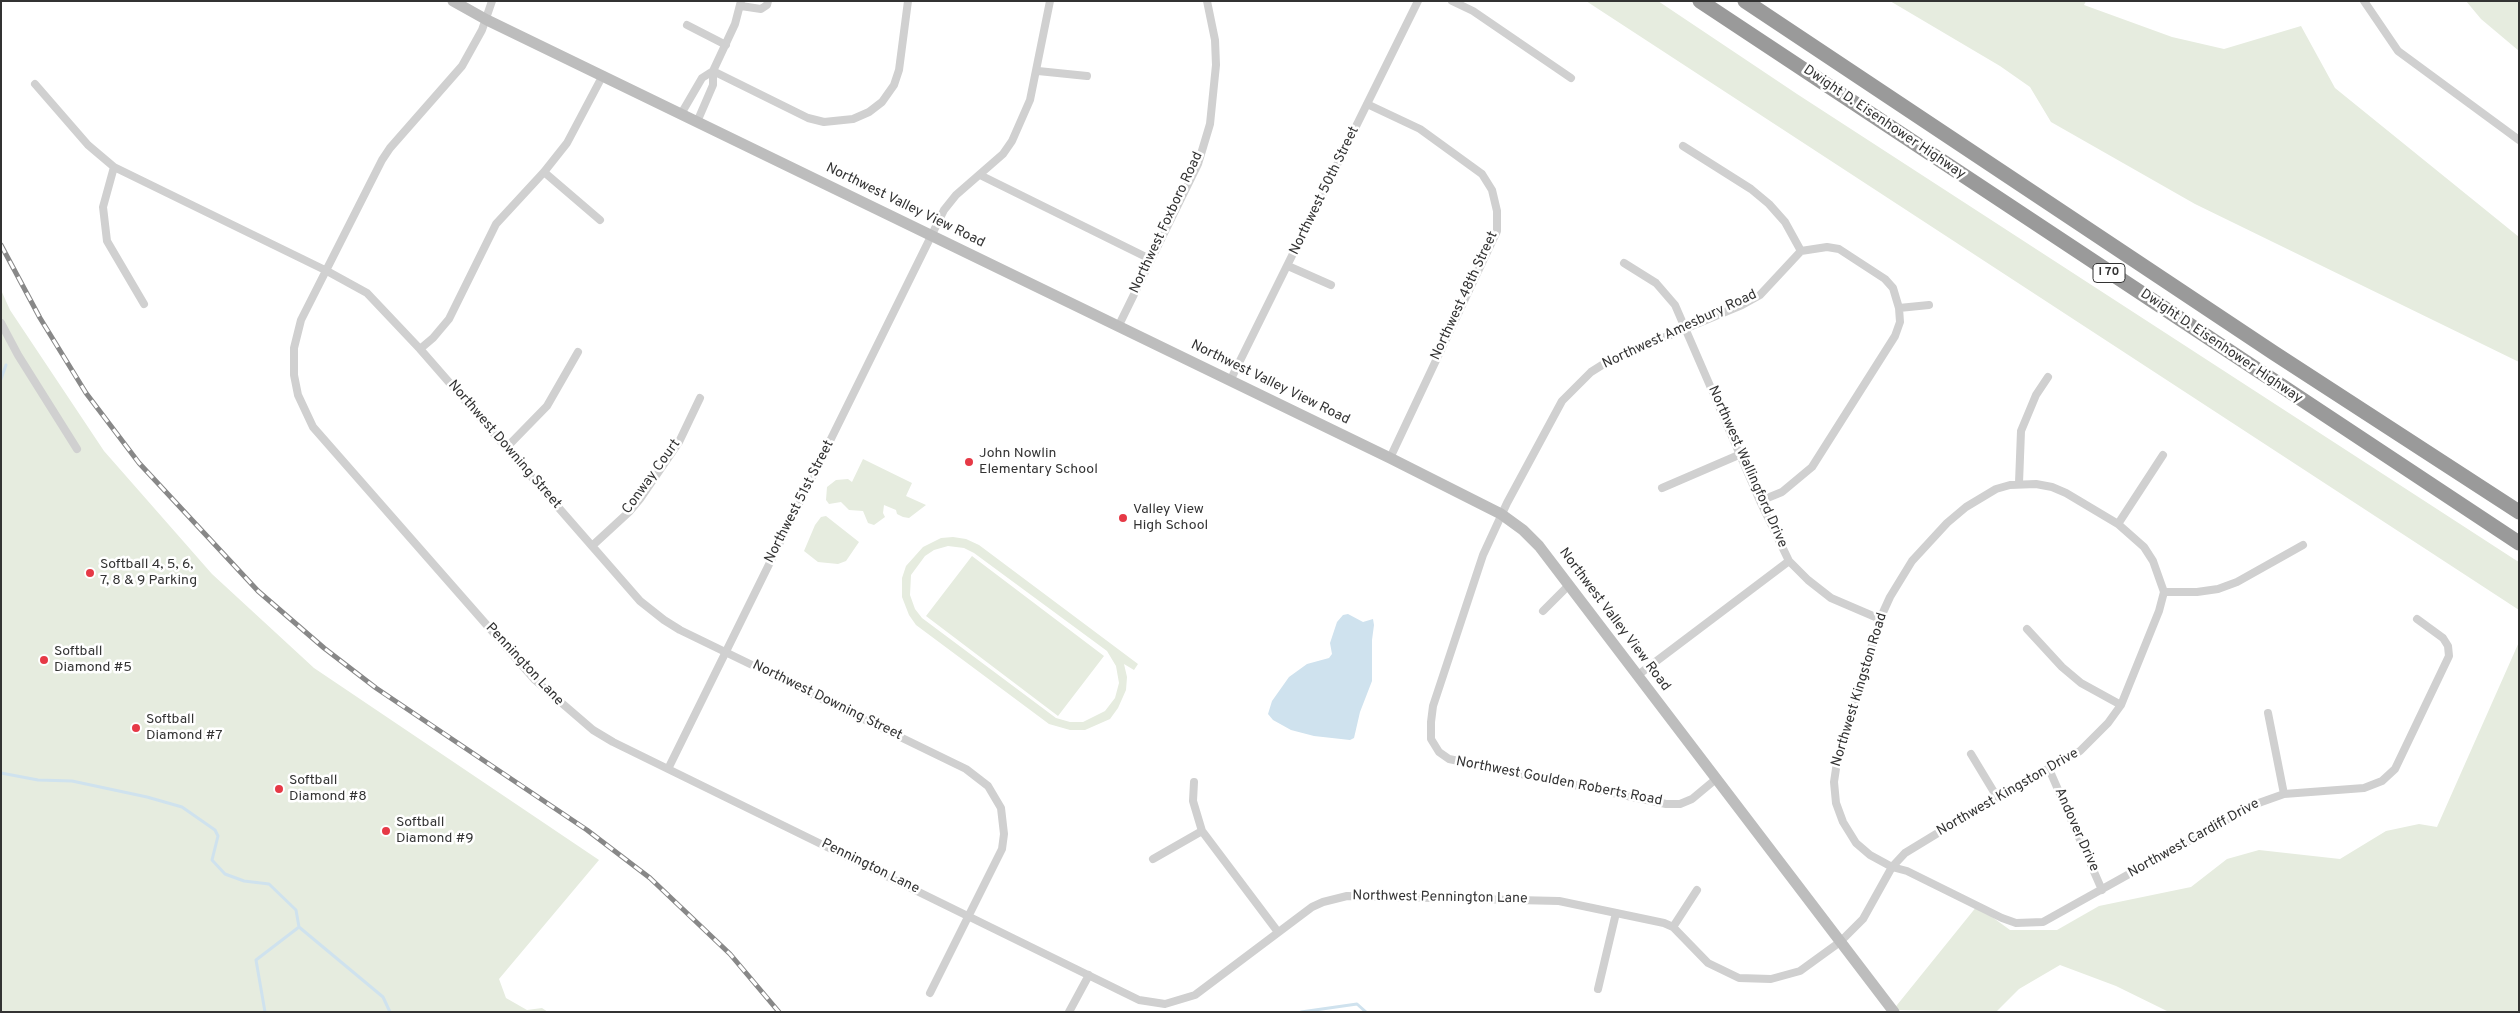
<!DOCTYPE html>
<style>
body{margin:0}
#map{position:relative;width:2520px;height:1013px;overflow:hidden;background:#fff;font-family:Overpass,sans-serif}
canvas{display:block}
.frame{position:absolute;inset:0;border:2px solid #333;pointer-events:none}
</style>
<div id="map">
<canvas width="2520" height="1013"></canvas>
<div class="frame"></div>
</div>
<script>
const c = document.querySelector('canvas').getContext('2d');
c.lineJoin = 'round';
function paint(path, color) { c.fillStyle = color; c.fill(path, 'evenodd'); }
const poly = rows => new Path2D(rows.map(r => 'M' + r).join(''));
function trace(path, color, width, dash) { c.strokeStyle = color; c.lineWidth = width; c.lineCap = dash ? 'butt' : 'round'; c.setLineDash(dash || []); c.stroke(path); }
function drawText(font, color, halo, rows, align = 'center') {
  c.font = font + ' Overpass,sans-serif'; c.lineWidth = 5; c.setLineDash([]); c.textBaseline = 'middle'; c.strokeStyle = halo; c.fillStyle = color; for (const [text, x, y, turn = 0] of rows) {
    c.save(); c.translate(x, y); c.rotate((+turn || 0) * Math.PI / 180); c.textAlign = isNaN(turn) ? turn : align; if (halo) c.strokeText(text, 0, 0); c.fillText(text, 0, 0); c.restore();
  }
}
paint(poly([
 [1586,1,1658,1,1797,94,2514,559,2519,562,2519,610],
 [1890,1,2086,1,2084,5,2172,37,2224,49,2301,26,2335,88,2519,237,2519,362,2195,204,2051,122,2030,87,2000,66],
 [2466,1,2519,1,2519,51,2481,19],
 [1,290,10,310,104,451,212,574,314,668,599,860,499,979,506,998,527,1010,542,1008,548,1012,1,1012],
 [863,459,912,483,906,496,926,505,909,518,903,517,897,514,896,510,884,505,883,513,885,517,874,525,868,523,863,511,849,510,841,502,829,504,826,500,827,487,836,480,848,479,852,482],
 [826,516,859,542,846,561,838,564,818,562,804,551,815,525,821,517],
 [953,537,966,539,979,545,1138,664,1134,670,1124,664,1127,677,1126,690,1118,708,1110,719,1085,730,1070,730,1049,724,916,625,909,615,902,597,902,578,906,566,923,547,941,538],
 [948,546,964,548,974,553,1107,651,1116,666,1119,683,1115,698,1105,711,1083,722,1070,722,1056,718,922,618,915,609,910,595,911,575,925,556,934,550],
 [972,556,1104,656,1058,716,926,616],
 [2519,642,2519,1012,2169,1012,2116,986,2060,965,2019,989,1996,1012,1893,1010,1977,906,2010,930,2057,930,2099,906,2191,887,2227,859,2259,850,2340,859,2386,831,2419,824,2437,827]
]), '#e6ecdf');
paint(poly([
 [1348,614,1363,622,1373,619,1374,625,1372,640,1372,681,1360,712,1354,738,1350,740,1314,736,1291,730,1273,720,1268,714,1272,701,1289,677,1307,664,1329,658,1332,654,1330,643,1337,622,1343,615]
]), '#cfe2ee');
trace(poly([
 [1,379,6,365],
 [1,773,38,780,72,781,147,797,182,807,215,830,218,836,212,860,225,874,244,881,269,884,296,910,299,927,256,960,265,1012],
 [299,927,383,997,390,1012],
 [1301,1012,1357,1004,1366,1012]
]), '#cfe2ee', 3);
trace(poly([
 [492,1,482,30,462,66,390,148,382,160,301,320,294,348,294,375,298,395,313,427,535,680,593,730,613,742,1139,1000,1165,1004,1195,995,1312,907,1323,902,1347,896,1559,901,1664,923,1673,927,1708,963,1739,978,1771,979,1800,971,1840,942,1863,919,1892,867,1905,853,1997,797,2080,751,2108,723,2121,705,2159,611,2164,592,2153,561,2144,547,2118,524,2066,493,2052,487,2036,484,2010,485,1996,489,1966,507,1947,523,1912,561,1890,597,1880,619,1837,762,1834,782,1836,803,1843,822,1856,843,1870,855,1892,867,1907,871,2002,918,2016,923,2043,922,2253,805,2284,794,2364,788,2382,781,2395,769,2449,656,2448,646,2443,638,2417,619],
 [1452,1,1473,11,1571,78],
 [2364,1,2398,51,2519,140],
 [741,6,761,9,767,5,768,1],
 [687,25,726,45],
 [713,71,808,118,824,122,853,119,869,112,882,102,894,85,899,70,908,1],
 [1038,71,1087,76],
 [35,84,88,145,114,167,327,271,367,293,420,349,640,601,664,620,680,630,966,769,988,786,1001,808,1004,834,1002,849,930,993],
 [1367,104,1420,129,1482,174,1492,190,1497,211,1497,231,1390,458],
 [681,114,702,78,713,71],
 [697,122,713,85,713,71,735,24,741,1],
 [1683,146,1751,189,1769,204,1785,222,1801,251],
 [114,167,103,207,107,241,144,304],
 [544,172,600,220],
 [980,175,1150,259],
 [1624,263,1656,283,1675,305,1760,501,1789,561,1808,580,1831,598,1880,619],
 [1288,266,1331,285],
 [1899,308,1929,305],
 [1,323,18,355,77,449],
 [1119,325,1198,164,1210,124,1216,65,1215,40,1207,1],
 [420,349,433,338,449,319,496,224,544,172,567,143,603,75],
 [1230,381,1418,1],
 [506,448,547,406,578,352],
 [2019,483,2021,431,2036,395,2048,377],
 [1662,488,1741,454],
 [2118,524,2163,455],
 [592,546,630,511,640,499,679,442,700,398],
 [2164,592,2197,592,2218,589,2237,582,2303,545],
 [1543,611,1569,585],
 [2027,629,2062,667,2081,683,2121,705],
 [1638,675,1789,561],
 [2268,713,2284,794],
 [1971,754,1997,797],
 [668,769,944,210,956,195,1003,154,1012,141,1030,100,1050,1],
 [2049,769,2102,890],
 [1716,779,1692,799,1680,804,1666,804,1449,759,1439,752,1431,739,1431,722,1433,706,1483,555,1507,503,1562,401,1591,372,1610,360,1742,305,1760,295,1801,251,1827,247,1839,249,1885,279,1893,288,1899,308,1900,322,1895,336,1812,467,1782,492,1760,501],
 [1194,782,1193,801,1202,831,1278,932],
 [1153,859,1202,831],
 [1673,927,1697,890],
 [1598,989,1616,913],
 [1069,1012,1089,975]
]), '#d0d0d0', 8);
trace(poly([
 [453,1,487,20,1390,458,1501,514,1523,530,1539,546,1894,1012]
]), '#bdbdbd', 11);
trace(poly([
 [1700,1,2519,543],
 [1745,1,2274,353,2519,512]
]), '#9a9a9a', 15);
const rail = poly([
 [1,245,40,318,86,393,139,463,258,591,324,648,376,688,587,830,650,878,730,954,779,1012]
]);
trace(rail, '#888', 5);
trace(rail, '#fff', 3, [9]);
for (const [x, y, r, color] of [
 [969,462,5,"#e63946"],
 [1123,518,5,"#e63946"],
 [90,573,5,"#e63946"],
 [44,660,5,"#e63946"],
 [136,728,5,"#e63946"],
 [279,789,5,"#e63946"],
 [386,831,5,"#e63946"]
]) { const dot = new Path2D(); dot.arc(x, y, r, 0, 2 * Math.PI); c.fillStyle = color; c.fill(dot); trace(dot, '#fff', 2); }
for (const [x, y, w] of [
 [2109,273,32]
]) { const box = new Path2D(); box.roundRect(x - w / 2, y - 9.5, w, 19, 4); c.fillStyle = '#fff'; c.fill(box); trace(box, '#333', 1); }
drawText('bold 12px', '#333', null, [
 ["I 70",2109,273]
]);
drawText('14px', '#333', '#fff', [
 ["Dwight D. Eisenhower Highway",1884,123,34],
 ["Northwest 50th Street",1325,191,-64],
 ["Northwest Valley View Road",905,206,26],
 ["Northwest Foxboro Road",1167,223,-65],
 ["Northwest 48th Street",1465,296,-65],
 ["Northwest Amesbury Road",1680,330,-25],
 ["Dwight D. Eisenhower Highway",2221,347,34],
 ["Northwest Valley View Road",1270,383,26],
 ["Northwest Downing Street",504,445,49],
 ["Northwest Wallingford Drive",1747,467,66],
 ["Conway Court",652,477,-54],
 ["Northwest 51st Street",800,502,-63],
 ["Northwest Valley View Road",1614,620,53],
 ["Pennington Lane",524,665,47],
 ["Northwest Kingston Road",1860,690,-73],
 ["Northwest Downing Street",827,701,26],
 ["Northwest Goulden Roberts Road",1559,782,11],
 ["Northwest Kingston Drive",2008,793,-30],
 ["Andover Drive",2076,830,66],
 ["Northwest Cardiff Drive",2194,839,-29],
 ["Pennington Lane",870,867,26],
 ["Northwest Pennington Lane",1440,898,1]
]);
drawText('14px', '#333', '#fff', [
 ["John Nowlin",979,454],
 ["Elementary School",979,470],
 ["Valley View",1133,510],
 ["High School",1133,526],
 ["Softball 4, 5, 6,",100,565],
 ["7, 8 & 9 Parking",100,581],
 ["Softball",54,652],
 ["Diamond #5",54,668],
 ["Softball",146,720],
 ["Diamond #7",146,736],
 ["Softball",289,781],
 ["Diamond #8",289,797],
 ["Softball",396,823],
 ["Diamond #9",396,839]
], 'left');
</script>
